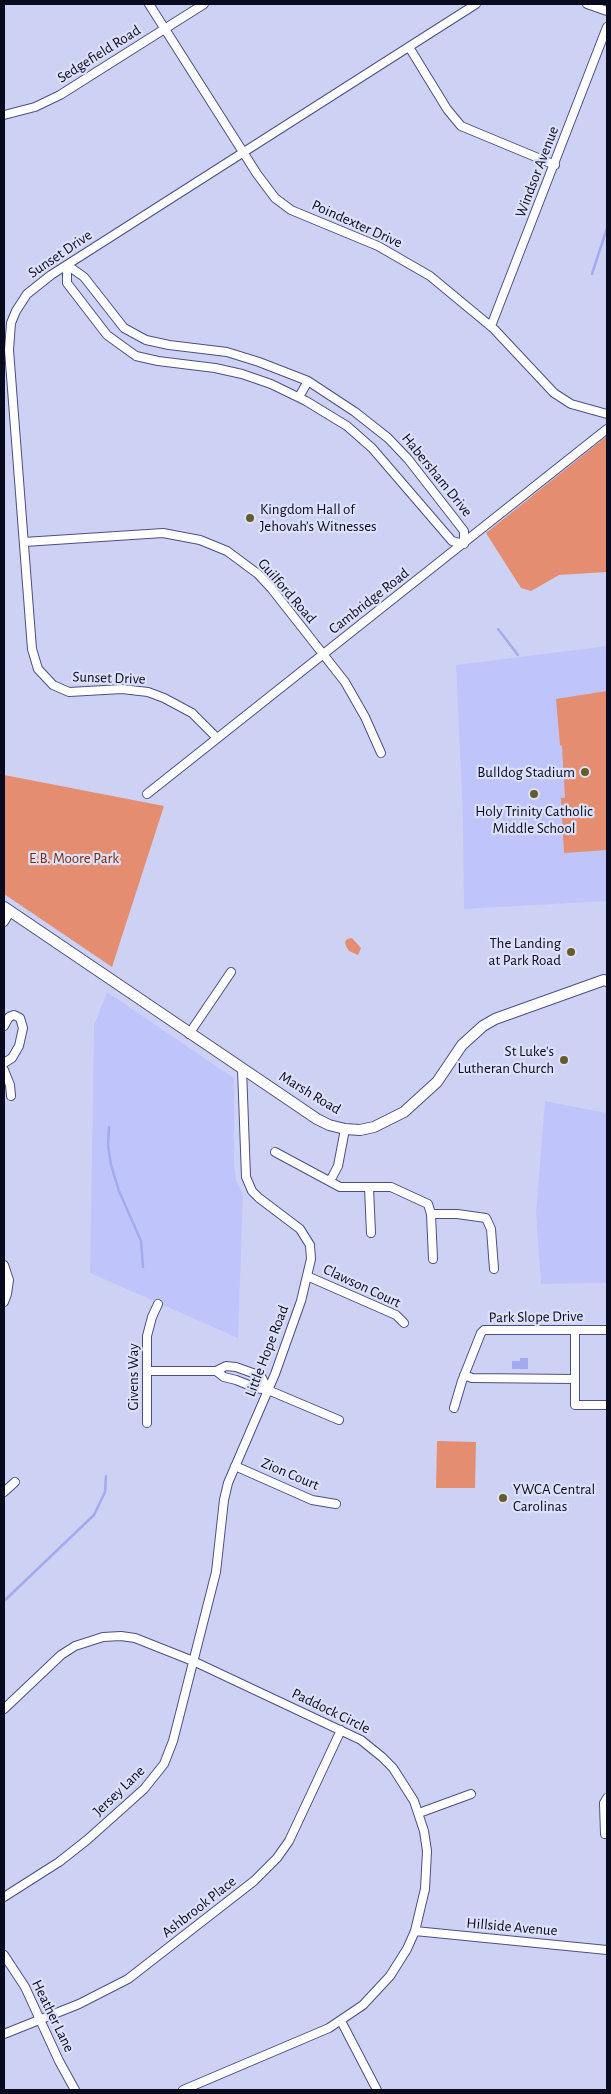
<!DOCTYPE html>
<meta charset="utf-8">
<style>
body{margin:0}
#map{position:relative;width:611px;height:2094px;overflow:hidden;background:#cdd2f5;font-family:"Alegreya Sans",sans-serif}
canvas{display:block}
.frame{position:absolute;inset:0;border:5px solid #0a0a1e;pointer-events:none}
</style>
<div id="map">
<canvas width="611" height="2094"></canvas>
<div class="frame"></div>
</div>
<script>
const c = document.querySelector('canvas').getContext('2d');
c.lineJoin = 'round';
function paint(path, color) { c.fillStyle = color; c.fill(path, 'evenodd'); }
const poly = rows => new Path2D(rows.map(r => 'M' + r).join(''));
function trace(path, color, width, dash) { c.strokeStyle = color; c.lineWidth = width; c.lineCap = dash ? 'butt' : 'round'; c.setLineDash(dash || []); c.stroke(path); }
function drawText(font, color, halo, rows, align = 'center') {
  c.font = font + ' "Alegreya Sans",sans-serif'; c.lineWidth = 4.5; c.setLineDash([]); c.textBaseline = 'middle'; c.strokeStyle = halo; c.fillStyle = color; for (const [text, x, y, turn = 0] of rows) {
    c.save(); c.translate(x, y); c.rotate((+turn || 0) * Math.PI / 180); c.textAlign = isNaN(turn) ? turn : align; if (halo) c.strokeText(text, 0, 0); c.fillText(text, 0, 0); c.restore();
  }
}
paint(poly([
 [607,646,607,901,464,909,463,820,456,665],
 [107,992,234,1078,234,1164,236,1180,243,1195,238,1338,90,1273,94,1025],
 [545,1101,607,1113,607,1283,541,1284,536,1213]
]), '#bfc5fb');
paint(poly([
 [607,436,607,572,559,575,531,591,521,588,486,533],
 [607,691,607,850,564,853,561,798,565,798,562,746,560,745,556,699],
 [4,775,164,806,112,967,4,894],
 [352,938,361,948,358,955,349,951,346,946,345,942,347,939],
 [437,1441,476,1442,475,1488,436,1488]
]), '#e58d70');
paint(poly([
 [520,1358,528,1358,528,1369,512,1369,512,1361,520,1361]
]), '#a4aaef');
trace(poly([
 [592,274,607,228],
 [498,629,518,655],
 [109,1127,108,1145,111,1165,119,1191,141,1241,143,1267],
 [4,1601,94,1515,105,1492,106,1476]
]), '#a4aaef', 2.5);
const minor = poly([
 [149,4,257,174,275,198,291,210,378,246,430,276,494,329,554,393,571,404,607,414],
 [587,4,607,11],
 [409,47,447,109,461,126,555,165],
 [4,115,35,107,60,95,204,4],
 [67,265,84,277,124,328,146,340,169,345,227,352,259,362,308,381,355,412,388,438,408,459,464,531,464,544,452,541,372,448,347,426,306,401,271,384,242,374,215,368,158,361,136,356,107,335,67,283,67,265],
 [491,326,607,27],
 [299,397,308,381],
 [24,542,163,533,200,540,227,551,258,574,271,588,345,682,365,717,381,753],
 [217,738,192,713,164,698,148,692,122,689,69,692,53,685,38,669,32,649,9,350,11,323,16,311,27,294,51,275,476,4],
 [147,794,607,429],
 [4,922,10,912],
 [4,1026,9,1017,14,1015,20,1018,23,1028,19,1046,12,1058,4,1063],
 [189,1034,231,972],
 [4,1070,10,1085,11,1096],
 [275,1152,340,1187,391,1187,428,1204,431,1214,433,1259],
 [330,1181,338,1166,345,1129],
 [369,1188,371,1233],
 [431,1214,457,1214,486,1218,491,1229,494,1269],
 [4,1265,9,1280,7,1294,4,1302],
 [307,1276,396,1315,404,1323],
 [575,1330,575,1405,607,1405],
 [147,1371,216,1371],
 [464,1375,472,1378,575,1379],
 [268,1390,261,1376,236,1367,226,1366,216,1371,224,1377,236,1380,256,1388,268,1390,339,1420],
 [454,1408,462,1381,481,1333,484,1330,607,1330],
 [147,1423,147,1336,152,1317,158,1304],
 [235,1466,312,1500,336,1504],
 [4,1492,15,1482],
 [4,1709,61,1655,75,1646,103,1637,121,1636,135,1638,193,1661,361,1740,382,1757,393,1768,414,1801,424,1831,427,1851,425,1889,415,1931,407,1949,390,1976,363,2005,329,2028,183,2090],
 [419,1813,471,1794],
 [605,1834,604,1803,607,1798],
 [4,1897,59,1862,87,1840,144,1789,164,1764,173,1741,216,1572,224,1500,228,1483,275,1374,301,1301,311,1259,310,1245,300,1229,259,1198,252,1191,246,1177,242,1069],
 [415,1931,607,1950],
 [4,1955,25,1987,59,2061,75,2090],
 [341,2021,377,2090],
 [4,2034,79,2004,128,1979,254,1881,277,1858,289,1841,341,1730]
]);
const tertiary = poly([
 [4,907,317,1119,329,1125,345,1129,360,1130,374,1127,404,1112,437,1082,462,1045,483,1026,495,1019,604,980,607,981]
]);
trace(minor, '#4c4f83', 10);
trace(tertiary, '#4c4f83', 12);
trace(minor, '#fff', 8);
trace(tertiary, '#fff', 10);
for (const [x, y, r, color] of [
 [250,518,5,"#655c29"],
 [585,772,5,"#655c29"],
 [534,794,5,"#655c29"],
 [571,952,5,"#655c29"],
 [564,1060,5,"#655c29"],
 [503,1498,5,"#655c29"]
]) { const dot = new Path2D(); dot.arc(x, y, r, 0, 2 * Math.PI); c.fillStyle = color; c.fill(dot); trace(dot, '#dce0f8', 2); }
drawText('15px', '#0a0a1e', '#dce0f8', [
 ["Sedgefield Road",99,54,-32],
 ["Windsor Avenue",537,172,-69],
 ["Poindexter Drive",357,224,24],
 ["Sunset Drive",60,254,-34],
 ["Habersham Drive",437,475,51],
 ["Guilford Road",287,591,49],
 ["Cambridge Road",369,601,-38],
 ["Sunset Drive",109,678,2],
 ["Marsh Road",310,1093,31],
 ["Clawson Court",362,1286,25],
 ["Park Slope Drive",536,1317,-1],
 ["Little Hope Road",267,1351,-69],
 ["Givens Way",133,1377,-90],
 ["Zion Court",290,1474,23],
 ["Paddock Circle",331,1711,26],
 ["Jersey Lane",119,1791,-44],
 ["Ashbrook Place",199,1907,-38],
 ["Hillside Avenue",512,1927,5],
 ["Heather Lane",53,2016,64]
]);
drawText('15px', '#0a0a1e', '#dce0f8', [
 ["Kingdom Hall of",260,509,"left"],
 ["Jehovah’s Witnesses",260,526,"left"],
 ["Bulldog Stadium",575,772],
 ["Holy Trinity Catholic",534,811,"center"],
 ["Middle School",534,828,"center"],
 ["The Landing",561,943],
 ["at Park Road",561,960],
 ["St Luke's",554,1051],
 ["Lutheran Church",554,1068],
 ["YWCA Central",513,1489,"left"],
 ["Carolinas",513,1506,"left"]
], 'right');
drawText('15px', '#7a2c0e', '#dce0f8', [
 ["E.B. Moore Park",74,858]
]);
</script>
